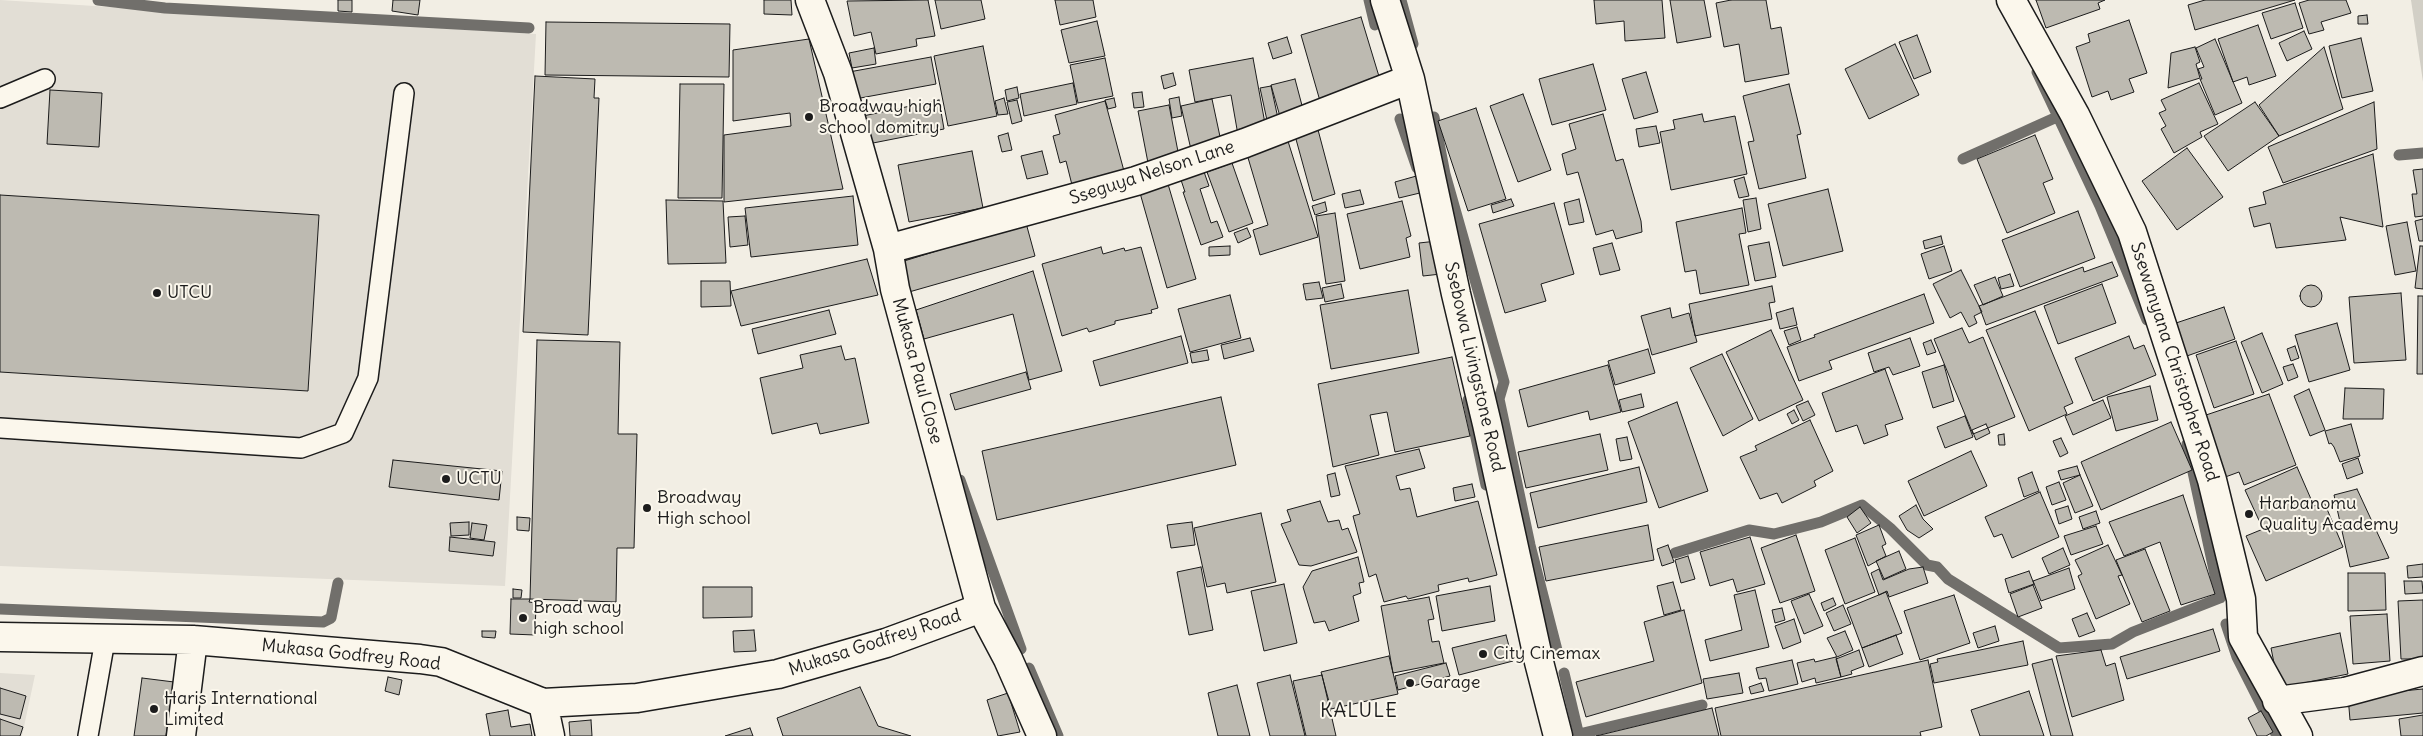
<!DOCTYPE html>
<style>
body{margin:0}
canvas{display:block;background:#f2eee4}
</style>
<canvas width="2423" height="736"></canvas>
<script>
const c = document.querySelector('canvas').getContext('2d');
c.lineJoin = 'round';
function paint(path, color) { c.fillStyle = color; c.fill(path, 'evenodd'); }
const poly = rows => new Path2D(rows.map(r => 'M' + r).join(''));
function trace(path, color, width, dash) { c.strokeStyle = color; c.lineWidth = width; c.lineCap = dash ? 'butt' : 'round'; c.setLineDash(dash || []); c.stroke(path); }
function drawText(font, color, halo, rows, align = 'center') {
  c.font = font + ' Delius,sans-serif'; c.lineWidth = 4; c.setLineDash([]); c.textBaseline = 'middle'; c.strokeStyle = halo; c.fillStyle = color; for (const [text, x, y, turn = 0] of rows) {
    c.save(); c.translate(x, y); c.rotate((+turn || 0) * Math.PI / 180); c.textAlign = isNaN(turn) ? turn : align; if (halo) c.strokeText(text, 0, 0); c.fillText(text, 0, 0); c.restore();
  }
}
paint(poly([
 [0,0,536,34,505,586,0,566],
 [0,673,35,675,22,736,0,736]
]), '#e2ded5');
paint(poly([
 [2411,0,2423,0,2423,82]
]), '#d2cfc6');
trace(poly([
 [98,0,165,8,529,28],
 [1369,0,1375,25],
 [1401,0,1413,44],
 [2037,72,2100,206,2147,320],
 [1434,117,1445,174,1504,382,1499,399,1530,545,1557,650],
 [1400,119,1417,168],
 [2399,155,2423,153],
 [1963,159,2057,117],
 [1468,400,1486,485],
 [960,480,1021,649],
 [1675,553,1749,530,1774,534,1821,522,1862,505,1890,528,1927,565,1937,567,1948,579,2059,648,2112,644,2133,632,2220,598,2187,444],
 [0,609,323,622,331,618,338,583],
 [2226,624,2237,657,2277,736],
 [1029,668,1058,736],
 [1564,673,1579,736],
 [1579,734,1702,705]
]), '#716f6b', 11);
const building = poly([
 [338,0,352,0,352,12,338,11,338,0],
 [393,0,420,0,418,15,392,11,393,0],
 [764,0,791,0,792,15,764,14,764,0],
 [928,0,935,36,916,39,917,46,876,54,871,32,854,36,847,1,928,0],
 [935,0,981,0,985,19,941,29,935,0],
 [1055,0,1093,0,1096,17,1060,25,1055,0],
 [1594,0,1662,0,1665,38,1625,41,1624,21,1596,24,1594,0],
 [1670,0,1704,0,1711,37,1677,43,1670,0],
 [1731,0,1766,0,1771,29,1781,27,1789,74,1745,82,1739,44,1724,47,1716,3,1731,0],
 [2036,0,2105,0,2098,3,2100,9,2046,28,2036,0],
 [2205,0,2295,0,2195,30,2188,5,2205,0],
 [2309,0,2346,0,2351,13,2321,22,2324,30,2309,34,2299,3,2309,0],
 [2295,3,2303,28,2271,39,2262,13,2295,3],
 [2367,15,2368,24,2358,24,2358,16,2367,15],
 [1361,17,1381,83,1320,101,1301,35,1361,17],
 [2129,20,2147,73,2129,79,2134,92,2111,100,2108,91,2092,97,2076,47,2090,42,2088,34,2129,20],
 [1097,21,1105,56,1069,63,1061,30,1097,21],
 [546,22,730,24,729,77,545,75,546,22],
 [2258,25,2276,76,2249,85,2247,77,2233,82,2218,39,2258,25],
 [2304,31,2312,49,2287,61,2279,43,2304,31],
 [1917,35,1931,72,1914,79,1899,42,1917,35],
 [1287,37,1292,53,1273,59,1268,43,1287,37],
 [2361,38,2373,91,2342,98,2329,46,2361,38],
 [809,39,843,189,724,202,724,135,791,126,790,113,733,121,733,50,809,39],
 [2215,39,2242,103,2215,115,2200,79,2202,79,2198,69,2204,67,2196,48,2215,39],
 [1895,44,1919,95,1869,119,1845,69,1895,44],
 [983,46,997,116,948,126,934,56,983,46],
 [2195,47,2200,62,2196,64,2200,78,2168,88,2171,53,2195,47],
 [2324,47,2343,109,2279,136,2259,105,2324,47],
 [874,48,876,64,852,68,849,53,874,48],
 [931,57,936,84,855,99,849,72,931,57],
 [1105,58,1113,96,1078,103,1070,65,1105,58],
 [1253,58,1266,129,1238,135,1231,95,1195,102,1189,70,1253,58],
 [1593,64,1606,110,1552,125,1539,79,1593,64],
 [1646,72,1658,112,1634,119,1622,79,1646,72],
 [1173,73,1176,85,1164,89,1161,76,1173,73],
 [535,76,595,79,594,98,599,98,588,335,523,332,535,76],
 [1295,79,1304,113,1281,120,1271,85,1295,79],
 [1073,83,1077,104,1024,116,1020,94,1073,83],
 [2199,83,2218,124,2200,132,2202,137,2174,153,2161,129,2166,126,2159,113,2166,110,2161,100,2199,83],
 [680,84,724,84,722,198,678,198,680,84],
 [1789,84,1801,134,1797,135,1806,178,1759,189,1748,142,1754,141,1743,96,1789,84],
 [1271,86,1279,123,1268,125,1260,88,1271,86],
 [1017,87,1019,98,1007,101,1005,90,1017,87],
 [50,90,102,93,99,147,47,144,50,90],
 [1142,92,1144,107,1134,108,1132,93,1142,92],
 [1523,94,1551,170,1518,182,1490,106,1523,94],
 [1179,97,1182,116,1172,118,1169,99,1179,97],
 [1004,98,1008,114,998,115,995,101,1004,98],
 [1114,98,1116,107,1108,109,1105,100,1114,98],
 [1212,99,1222,146,1192,154,1181,106,1212,99],
 [939,100,944,129,868,144,863,116,939,100],
 [1017,100,1022,121,1012,124,1007,102,1017,100],
 [1105,101,1124,171,1072,185,1066,161,1060,163,1053,136,1060,134,1055,115,1105,101],
 [2255,102,2279,136,2228,171,2204,136,2255,102],
 [2374,102,2377,149,2283,183,2268,147,2374,102],
 [1169,105,1180,162,1149,168,1138,111,1169,105],
 [1476,108,1506,199,1468,211,1438,121,1476,108],
 [1603,114,1616,161,1623,159,1641,221,1642,232,1616,239,1613,230,1596,235,1578,172,1567,175,1562,154,1576,149,1569,124,1603,114],
 [1702,114,1704,122,1735,116,1747,174,1671,190,1660,132,1675,129,1673,120,1702,114],
 [1317,126,1335,194,1313,201,1294,132,1317,126],
 [1656,126,1660,143,1639,147,1636,129,1656,126],
 [1008,133,1012,150,1002,152,998,136,1008,133],
 [2035,135,2053,179,2043,183,2055,213,2007,233,1977,159,2035,135],
 [1287,138,1318,237,1260,255,1253,230,1268,225,1246,151,1287,138],
 [2187,148,2223,197,2177,230,2142,181,2187,148],
 [972,151,983,208,909,222,898,165,972,151],
 [1042,151,1048,174,1027,179,1021,156,1042,151],
 [2373,154,2383,227,2340,217,2346,240,2276,248,2270,223,2254,227,2249,208,2266,204,2263,192,2373,154],
 [1232,163,1253,223,1229,232,1207,172,1232,163],
 [1203,169,1209,186,1200,189,1211,223,1217,221,1223,237,1201,245,1183,192,1185,192,1180,177,1203,169],
 [2423,169,2423,216,2415,217,2412,194,2417,194,2413,170,2423,169],
 [1420,175,1424,192,1399,198,1395,182,1420,175],
 [1744,177,1749,196,1739,198,1734,180,1744,177],
 [1168,184,1196,279,1167,288,1140,193,1168,184],
 [1828,189,1843,251,1783,266,1768,204,1828,189],
 [1360,190,1364,204,1345,208,1342,194,1360,190],
 [0,195,319,215,308,391,0,372,0,195],
 [853,196,858,245,751,257,745,208,853,196],
 [1756,198,1761,229,1748,232,1743,200,1756,198],
 [1511,199,1514,206,1493,213,1491,205,1511,199],
 [1579,199,1584,222,1569,225,1564,203,1579,199],
 [666,200,723,201,726,263,668,264,666,200],
 [1402,201,1411,236,1406,238,1410,257,1360,269,1347,214,1402,201],
 [1325,202,1327,211,1315,215,1312,206,1325,202],
 [1554,203,1574,274,1541,284,1546,301,1505,313,1479,224,1554,203],
 [1742,208,1746,233,1739,234,1749,285,1700,294,1696,270,1685,272,1676,222,1742,208],
 [2078,211,2095,258,2020,287,2002,240,2078,211],
 [1335,213,1345,281,1326,284,1316,216,1335,213],
 [745,216,748,245,730,247,728,217,745,216],
 [2423,219,2423,241,2419,241,2415,221,2423,219],
 [2407,222,2416,271,2395,275,2386,226,2407,222],
 [1026,223,1035,256,909,292,901,262,1026,223],
 [1247,228,1251,237,1238,243,1234,233,1247,228],
 [1941,236,1943,244,1925,249,1923,241,1941,236],
 [1437,241,1441,274,1423,276,1419,243,1437,241],
 [1769,242,1776,277,1755,281,1748,246,1769,242],
 [1612,243,1620,270,1600,275,1593,248,1612,243],
 [1230,246,1230,255,1209,256,1209,247,1230,246],
 [1944,246,1952,271,1929,279,1921,254,1944,246],
 [2420,246,2423,246,2423,289,2415,288,2420,246],
 [1101,247,1103,254,1124,248,1125,251,1141,247,1158,308,1151,310,1152,313,1115,321,1115,324,1089,332,1087,328,1062,336,1042,264,1101,247],
 [867,259,878,295,741,326,731,291,867,259],
 [2112,262,2118,276,1986,325,1979,306,2083,267,2084,272,2112,262],
 [1961,270,1982,312,1974,316,1977,323,1969,327,1961,312,1950,318,1933,284,1961,270],
 [1033,271,1062,371,1029,380,1013,314,924,339,916,310,1033,271],
 [2010,274,2014,286,2001,289,1998,278,2010,274],
 [1995,277,2003,296,1983,305,1974,285,1995,277],
 [701,281,730,281,731,306,701,307,701,281],
 [1319,282,1323,298,1306,300,1303,284,1319,282],
 [1341,284,1344,298,1325,302,1322,288,1341,284],
 [2102,284,2116,323,2058,344,2044,306,2102,284],
 '2300 296a11 11 0 1 1 22 0a11 11 0 1 1-22 0Z',
 [1772,286,1775,302,1769,303,1772,319,1695,336,1689,304,1772,286],
 [1408,290,1419,353,1331,369,1320,305,1408,290],
 [2401,293,2406,360,2354,363,2349,297,2401,293],
 [1924,294,1934,323,1829,361,1832,369,1799,381,1787,347,1815,337,1814,335,1924,294],
 [1230,295,1241,338,1190,352,1178,309,1230,295],
 [2418,296,2423,296,2423,374,2417,374,2418,296],
 [2224,307,2235,339,2184,357,2173,324,2224,307],
 [1670,308,1672,318,1689,313,1697,342,1652,355,1641,316,1670,308],
 [1793,308,1797,325,1780,329,1776,313,1793,308],
 [829,310,836,334,758,354,752,329,829,310],
 [2035,311,2073,403,2064,407,2067,414,2029,431,1986,330,2035,311],
 [2337,323,2350,370,2309,382,2295,335,2337,323],
 [1797,327,1801,340,1789,345,1784,331,1797,327],
 [1962,328,1969,343,1983,337,2015,417,1973,434,1934,339,1962,328],
 [1771,330,1803,400,1759,421,1726,352,1771,330],
 [2262,333,2283,384,2262,393,2241,342,2262,333],
 [1181,336,1188,363,1100,386,1093,361,1181,336],
 [2129,336,2134,349,2144,345,2156,375,2093,401,2075,358,2129,336],
 [1250,338,1254,351,1224,359,1221,345,1250,338],
 [1910,338,1920,366,1893,375,1889,367,1874,372,1868,353,1910,338],
 [537,340,620,342,618,434,637,434,634,548,617,548,616,602,530,599,537,340],
 [1931,340,1936,352,1927,355,1923,343,1931,340],
 [2236,341,2254,394,2214,408,2196,355,2236,341],
 [841,346,845,360,855,358,869,423,820,434,817,423,772,434,760,378,803,368,800,355,841,346],
 [2295,346,2299,358,2291,361,2287,349,2295,346],
 [1648,349,1655,373,1615,385,1608,361,1648,349],
 [1207,350,1209,360,1192,363,1190,353,1207,350],
 [1722,354,1753,419,1723,436,1690,368,1722,354],
 [1452,357,1470,436,1395,452,1387,412,1370,415,1379,455,1333,467,1318,384,1452,357],
 [2293,364,2298,377,2288,381,2283,367,2293,364],
 [1608,365,1621,412,1590,420,1588,411,1528,427,1519,390,1608,365],
 [1944,365,1954,401,1933,408,1922,372,1944,365],
 [1885,369,1903,419,1885,425,1888,435,1864,444,1857,425,1836,432,1822,393,1885,369],
 [1026,372,1031,389,955,410,950,394,1026,372],
 [2150,386,2158,420,2116,431,2107,397,2150,386],
 [2345,388,2384,389,2383,419,2343,419,2345,388],
 [2309,389,2325,430,2310,436,2294,396,2309,389],
 [1641,394,1644,407,1622,412,1619,400,1641,394],
 [2269,394,2296,465,2244,485,2239,472,2217,480,2194,419,2269,394],
 [1221,397,1236,465,997,520,982,451,1221,397],
 [2103,400,2111,418,2073,435,2065,416,2103,400],
 [1808,401,1815,415,1803,421,1796,406,1808,401],
 [1677,402,1708,491,1659,508,1628,422,1677,402],
 [1794,410,1799,420,1792,424,1787,414,1794,410],
 [1965,416,1973,437,1945,448,1937,427,1965,416],
 [1810,420,1833,471,1814,481,1816,486,1782,503,1777,493,1760,499,1740,457,1757,450,1755,446,1810,420],
 [2171,422,2192,470,2101,510,2081,462,2171,422],
 [1986,424,1990,433,1976,440,1972,430,1986,424],
 [2351,424,2360,456,2340,462,2334,447,2331,443,2329,444,2325,431,2351,424],
 [1600,434,1608,470,1526,488,1518,452,1600,434],
 [2004,434,2005,445,1999,445,1998,435,2004,434],
 [1627,437,1632,459,1620,461,1616,439,1627,437],
 [2061,438,2068,453,2060,457,2053,441,2061,438],
 [1419,449,1425,468,1396,476,1400,490,1410,488,1417,517,1478,501,1497,575,1469,582,1468,578,1438,585,1439,591,1408,599,1406,596,1384,602,1376,574,1369,577,1353,516,1360,514,1345,466,1419,449],
 [1971,451,1987,486,1924,516,1908,481,1971,451],
 [2358,458,2363,473,2347,479,2342,464,2358,458],
 [393,460,502,471,499,500,389,487,393,460],
 [2077,466,2080,475,2061,480,2058,471,2077,466],
 [1639,467,1647,502,1538,528,1530,493,1639,467],
 [2297,467,2314,506,2324,502,2343,547,2266,581,2246,536,2263,529,2245,490,2297,467],
 [2032,472,2039,491,2024,497,2018,478,2032,472],
 [1335,473,1340,495,1331,497,1327,475,1335,473],
 [2080,475,2093,506,2075,513,2063,483,2080,475],
 [2059,482,2066,500,2052,505,2046,487,2059,482],
 [1472,484,1475,497,1455,501,1453,488,1472,484],
 [2357,489,2389,558,2350,567,2334,495,2357,489],
 [2040,492,2059,537,2012,558,2002,534,1994,537,1985,517,2040,492],
 [2183,495,2215,594,2181,605,2160,542,2124,556,2109,522,2183,495],
 [1320,501,1328,522,1339,520,1342,530,1348,528,1357,552,1311,566,1299,565,1281,524,1291,521,1287,510,1320,501],
 [1916,505,1923,519,1933,529,1919,538,1907,530,1899,516,1916,505],
 [2068,506,2072,519,2059,524,2055,510,2068,506],
 [1860,507,1871,523,1857,533,1847,517,1860,507],
 [2096,511,2100,523,2083,529,2079,517,2096,511],
 [1261,513,1276,582,1227,593,1225,583,1207,587,1194,528,1261,513],
 [517,517,530,518,529,531,517,530,517,517],
 [469,522,469,535,451,536,450,523,469,522],
 [1192,522,1195,545,1171,548,1167,525,1192,522],
 [472,523,487,525,484,540,470,538,472,523],
 [1648,525,1654,560,1546,581,1539,547,1648,525],
 [1879,525,1886,544,1882,546,1886,556,1868,566,1856,535,1879,525],
 [2096,526,2103,544,2071,555,2064,536,2096,526],
 [1796,535,1815,591,1780,603,1761,548,1796,535],
 [450,537,495,542,493,556,449,551,450,537],
 [1750,537,1765,584,1737,592,1733,579,1710,586,1700,552,1750,537],
 [1855,538,1875,592,1845,604,1825,550,1855,538],
 [1668,545,1674,562,1662,566,1657,549,1668,545],
 [2108,545,2122,575,2118,576,2130,604,2096,619,2078,576,2082,574,2075,560,2108,545],
 [2063,548,2070,565,2049,574,2042,558,2063,548],
 [2145,549,2170,611,2142,622,2116,560,2145,549],
 [1899,551,1906,569,1884,579,1876,561,1899,551],
 [1688,556,1695,579,1681,583,1675,560,1688,556],
 [1358,557,1364,582,1359,583,1361,593,1353,596,1359,621,1329,631,1325,621,1314,623,1303,587,1312,571,1358,557],
 [2423,564,2423,577,2408,578,2407,566,2423,564],
 [1201,567,1213,630,1189,635,1177,572,1201,567],
 [1923,567,1928,583,1889,597,1887,591,1879,595,1871,573,1879,569,1883,580,1909,569,1923,567],
 [2069,568,2075,589,2041,601,2033,581,2069,568],
 [2029,571,2034,584,2009,593,2005,579,2029,571],
 [2348,573,2385,573,2386,610,2348,611,2348,573],
 [2404,581,2422,581,2423,593,2405,594,2404,581],
 [1673,582,1681,610,1664,615,1657,586,1673,582],
 [1284,584,1297,643,1264,651,1251,591,1284,584],
 [2033,585,2042,608,2018,617,2010,594,2033,585],
 [1490,586,1495,621,1442,631,1436,596,1490,586],
 [703,587,752,587,752,617,703,618,703,587],
 [513,589,522,590,521,598,513,598,513,589],
 [1755,590,1769,647,1710,661,1705,640,1742,630,1734,595,1755,590],
 [1886,592,1902,633,1862,648,1847,608,1886,592],
 [1809,594,1823,626,1804,634,1791,601,1809,594],
 [1954,595,1970,643,1920,660,1904,611,1954,595],
 [1429,597,1434,619,1428,620,1432,642,1439,641,1444,663,1393,673,1381,606,1429,597],
 [1833,598,1836,605,1824,611,1821,603,1833,598],
 [511,599,530,599,529,602,536,603,535,635,510,634,511,599],
 [2423,600,2423,659,2401,659,2398,601,2423,600],
 [1843,605,1851,624,1834,631,1826,613,1843,605],
 [1782,608,1785,620,1775,623,1772,610,1782,608],
 [1684,610,1702,683,1586,717,1576,682,1654,661,1644,622,1684,610],
 [2087,613,2095,631,2079,637,2072,619,2087,613],
 [2387,614,2390,661,2353,664,2350,616,2387,614],
 [1794,619,1801,642,1783,649,1775,626,1794,619],
 [1995,626,1999,641,1978,648,1973,633,1995,626],
 [2213,629,2220,651,2127,679,2120,657,2213,629],
 [754,630,756,651,734,652,733,631,754,630],
 [482,631,496,631,495,638,482,637,482,631],
 [1845,631,1853,650,1837,657,1827,638,1845,631],
 [2340,633,2348,674,2279,688,2271,648,2340,633],
 [1506,635,1513,661,1459,675,1452,648,1506,635],
 [1896,635,1903,654,1869,667,1862,648,1896,635],
 [2023,641,2028,665,1934,683,1930,664,1938,662,1937,659,2023,641],
 [1859,650,1864,666,1851,671,1852,674,1841,677,1836,659,1859,650],
 [2101,650,2106,666,2115,663,2124,700,2072,717,2056,656,2101,650],
 [1389,656,1398,694,1331,709,1321,672,1389,656],
 [1836,657,1841,677,1816,683,1815,678,1802,682,1797,663,1814,659,1815,662,1836,657],
 [2052,659,2073,736,2051,736,2032,664,2052,659],
 [1792,660,1798,684,1769,691,1766,678,1759,679,1756,668,1792,660],
 [1928,660,1942,727,1920,732,1921,736,1721,736,1715,708,1928,660],
 [1446,663,1450,676,1398,690,1395,676,1446,663],
 [1739,673,1743,693,1707,699,1703,679,1739,673],
 [1290,675,1305,736,1270,736,1257,683,1290,675],
 [1322,675,1336,736,1306,736,1293,681,1322,675],
 [388,677,402,680,399,695,385,691,388,677],
 [142,678,174,682,166,736,134,736,142,678],
 [1761,683,1764,691,1751,694,1749,687,1761,683],
 [1237,685,1250,736,1218,736,1208,693,1237,685],
 [860,687,878,726,911,736,783,736,777,718,860,687],
 [0,688,26,696,20,719,0,714,0,688],
 [2423,689,2423,713,2350,720,2348,696,2423,689],
 [2029,691,2044,736,1980,736,1971,710,2029,691],
 [1008,693,1020,732,998,736,987,700,1008,693],
 [1712,708,1719,736,1596,736,1712,708],
 [508,710,511,727,530,724,532,736,490,736,486,714,508,710],
 [2261,711,2273,732,2266,736,2257,736,2248,718,2261,711],
 [2423,715,2423,736,2401,736,2399,719,2423,715],
 [0,719,23,727,20,736,0,736,0,719],
 [591,720,592,736,570,736,569,722,591,720],
 [750,728,753,736,725,736,750,728]
]);
paint(building, '#bdbab1');
trace(building, '#1c1c1c', 1);
const lane = poly([
 [0,98,45,79],
 [0,428,301,448,343,433,368,378,404,93],
 [88,736,105,640]
]);
const street = poly([
 [810,0,838,73,888,249,895,289,981,608,1008,659,1042,736],
 [1385,0,1410,79,1456,294,1487,424,1539,662,1558,736],
 [2011,0,2075,115,2132,232,2212,480,2241,599,2243,637,2298,736],
 [888,249,1136,181,1245,143,1410,79],
 [0,637,193,640,420,659,441,662,543,703,637,698,778,674,886,643,981,608],
 [2277,701,2345,692,2423,671],
 [543,703,550,736],
 [181,736,193,640]
]);
trace(lane, '#1c1c1c', 22);
trace(street, '#1c1c1c', 31);
trace(lane, '#fbf7ec', 19);
trace(street, '#fbf7ec', 28);
for (const [x, y, r, color] of [
 [809,117,5,"#1c1c1c"],
 [157,293,5,"#1c1c1c"],
 [446,479,5,"#1c1c1c"],
 [647,508,5,"#1c1c1c"],
 [2249,514,5,"#1c1c1c"],
 [523,618,5,"#1c1c1c"],
 [1483,654,5,"#1c1c1c"],
 [1410,683,5,"#1c1c1c"],
 [154,709,5,"#1c1c1c"]
]) { const dot = new Path2D(); dot.arc(x, y, r, 0, 2 * Math.PI); c.fillStyle = color; c.fill(dot); trace(dot, '#fbf7ec', 2); }
drawText('18px', '#1c1c1c', '#fbf7ec', [
 ["Broadway high",819,107],
 ["school domitry",819,128],
 ["UTCU",167,293],
 ["UCTU",456,479],
 ["Broadway",657,498],
 ["High school",657,519],
 ["Harbanomu",2259,504],
 ["Quality Academy",2259,525],
 ["Broad way",533,608],
 ["high school",533,629],
 ["City Cinemax",1493,654],
 ["Garage",1420,683],
 ["Haris International",164,699],
 ["Limited",164,720]
], 'left');
drawText('18px', '#1c1c1c', '#fbf7ec', [
 ["Sseguya Nelson Lane",1152,173,-18],
 ["Ssewanyana Christopher Road",2174,362,72],
 ["Ssebowa Livingstone Road",1474,367,77],
 ["Mukasa Paul Close",917,371,75],
 ["Mukasa Godfrey Road",875,643,-18],
 ["Mukasa Godfrey Road",351,655,6]
]);
c.letterSpacing = '1px';
drawText('20px', '#1c1c1c', '#fbf7ec', [
 ["KALULE",1359,711]
]);
c.letterSpacing = '0px';
</script>
